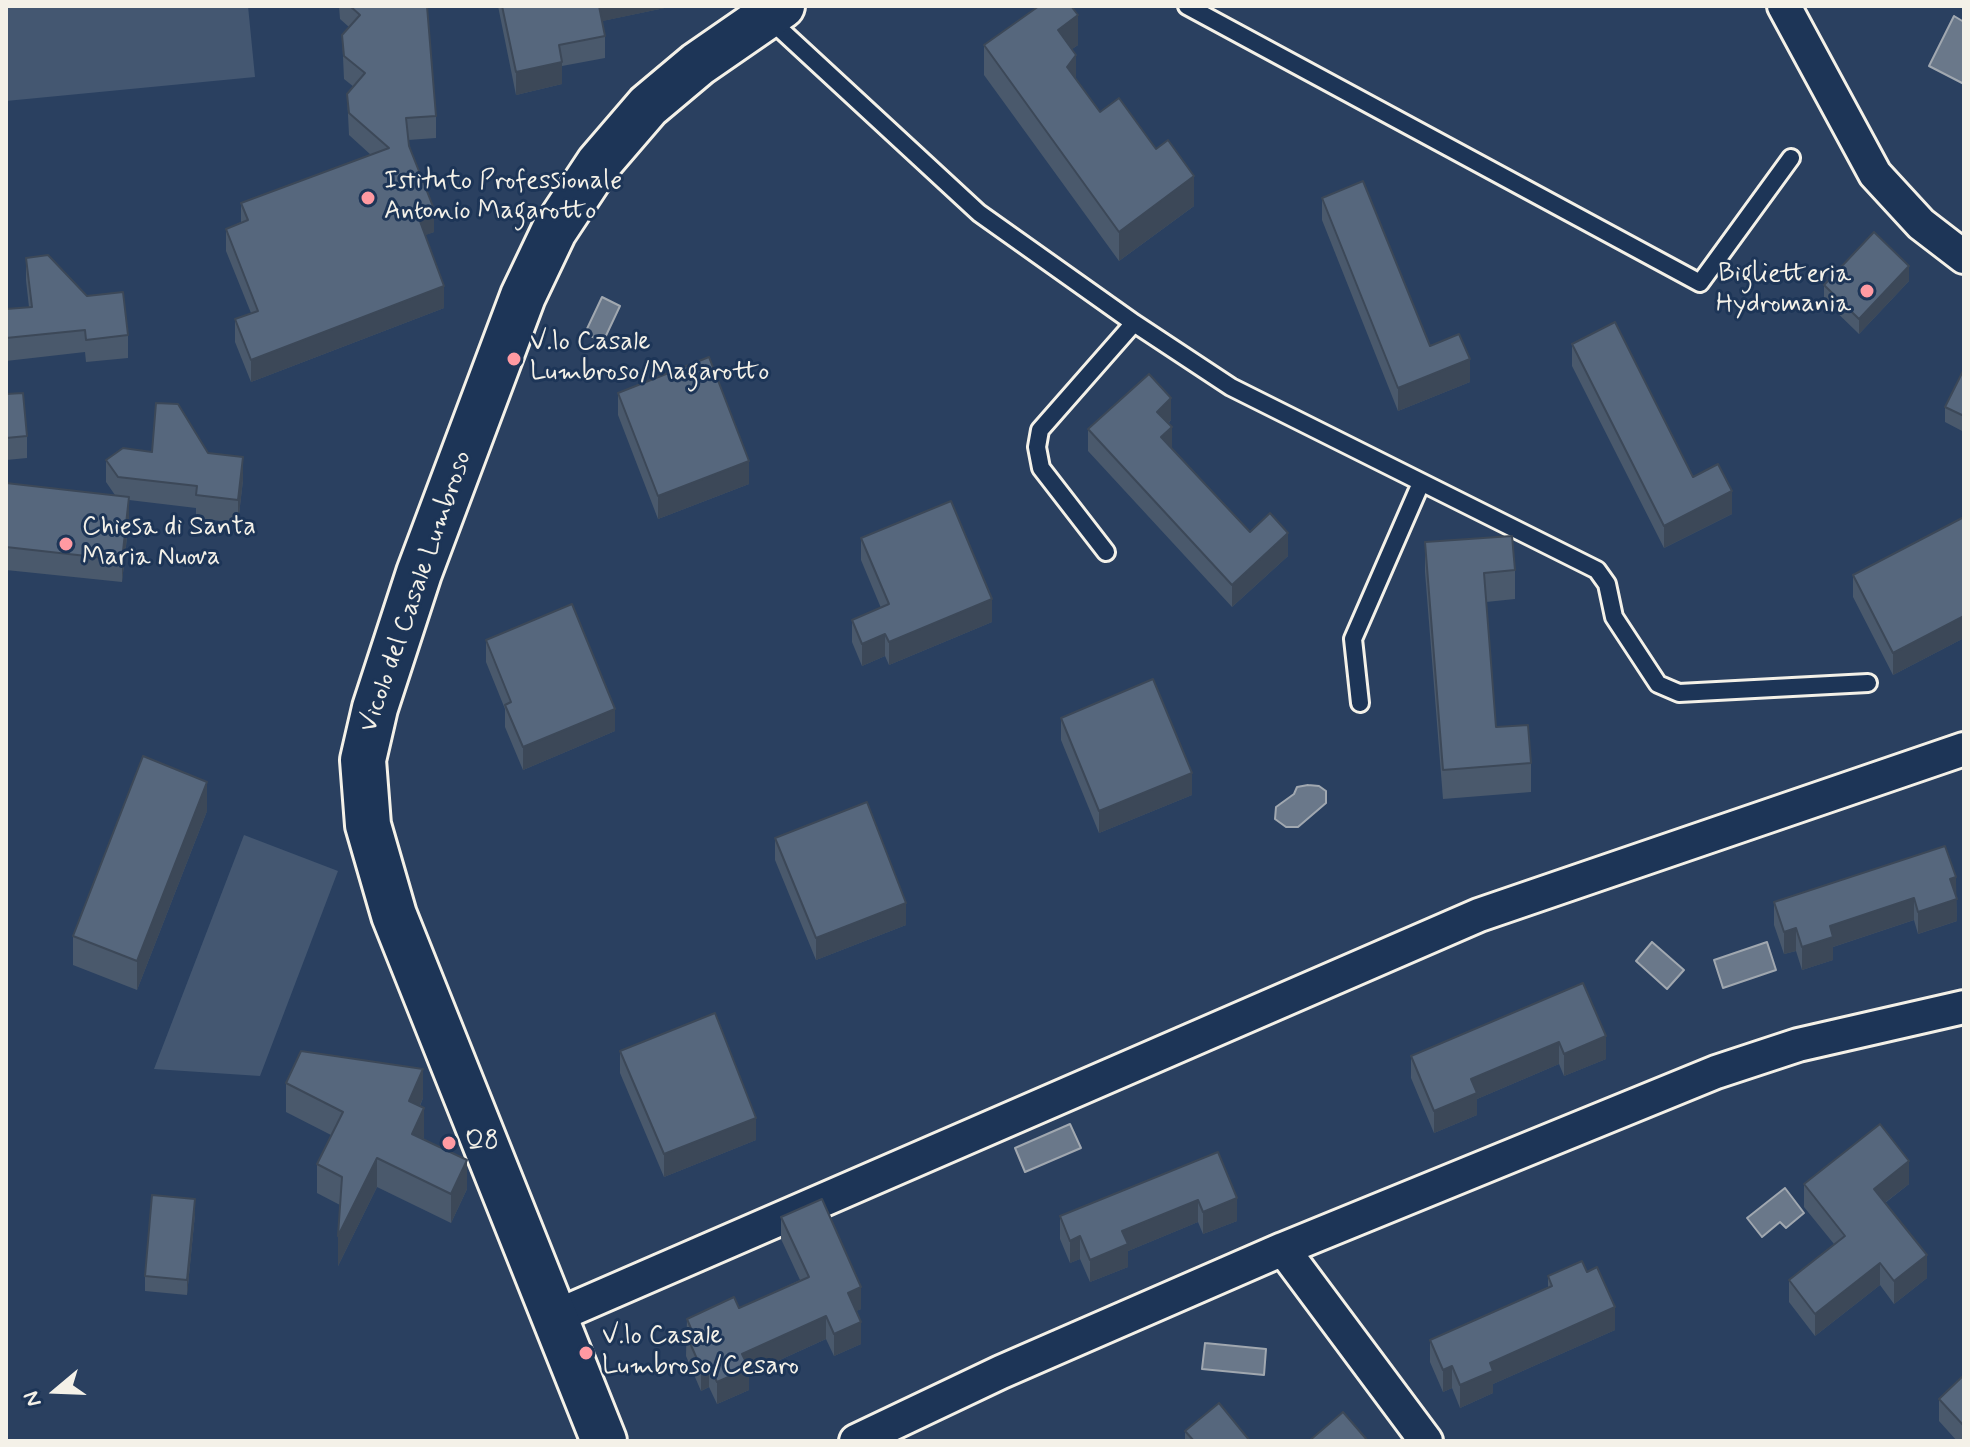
<!DOCTYPE html>
<style>
body{margin:0}
#map{position:relative;width:1970px;height:1447px;overflow:hidden;background:#2a4060;font-family:Mynerve,sans-serif}
canvas{display:block}
.frame{position:absolute;inset:0;border:8px solid #f4f1e8;pointer-events:none}
.north{position:absolute;left:16px;top:1351px;width:80px;height:80px;-webkit-text-stroke:6px #1d3557;paint-order:stroke;rotate:251deg;font-size:22px;font-weight:700;line-height:32px;text-align:center;color:#f4f1e8}
.north::after{content:'';display:block;margin:auto;width:28px;height:36px;background:#f4f1e8;clip-path:polygon(50% 0,100% 100%,50% 72%,0 100%)}
</style>
<div id="map">
<canvas width="1970" height="1447"></canvas>
<div class="frame"></div>
<div class="north">N</div>
</div>
<script>
const c = document.querySelector('canvas').getContext('2d');
c.lineJoin = 'round';
function paint(path, color) { c.fillStyle = color; c.fill(path, 'evenodd'); }
const poly = rows => new Path2D(rows.map(r => 'M' + r).join(''));
function trace(path, color, width, dash) { c.strokeStyle = color; c.lineWidth = width; c.lineCap = dash ? 'butt' : 'round'; c.setLineDash(dash || []); c.stroke(path); }
function drawText(font, color, halo, rows, align = 'center') {
  c.font = font + ' Mynerve,sans-serif'; c.lineWidth = 6; c.setLineDash([]); c.textBaseline = 'middle'; c.strokeStyle = halo; c.fillStyle = color; for (const [text, x, y, turn = 0] of rows) {
    c.save(); c.translate(x, y); c.rotate((+turn || 0) * Math.PI / 180); c.textAlign = isNaN(turn) ? turn : align; if (halo) c.strokeText(text, 0, 0); c.fillText(text, 0, 0); c.restore();
  }
}
paint(poly([
 [6,6,248,6,255,77,6,101],
 [244,835,338,871,260,1076,154,1069]
]), '#445771');
const water = poly([
 [1954,16,1964,22,1964,84,1929,66,1954,16],
 [602,297,620,306,603,342,585,333,602,297],
 [1308,785,1319,786,1326,791,1326,803,1298,827,1286,827,1275,819,1276,807,1294,794,1297,787,1308,785],
 [1652,942,1684,970,1667,989,1636,961,1652,942],
 [1767,942,1776,970,1723,988,1714,960,1767,942],
 [1070,1124,1081,1148,1025,1172,1015,1148,1070,1124],
 [1785,1188,1804,1213,1786,1228,1780,1222,1762,1237,1747,1218,1785,1188],
 [1205,1343,1266,1349,1264,1375,1202,1369,1205,1343]
]);
paint(water, '#6a788a');
trace(water, '#a1a8b0', 2);
const lane = poly([
 [1187,6,1700,283,1791,158],
 [767,17,979,213,1134,323,1231,387,1597,570,1607,584,1614,617,1658,684,1679,693,1868,683],
 [1106,552,1041,468,1037,447,1040,430,1134,323],
 [1360,703,1353,639,1421,483]
]);
const street = poly([
 [1784,6,1875,174,1921,224,1964,257],
 [1283,1249,1426,1441],
 [554,1317,1479,915,1964,749],
 [856,1441,1001,1372,1283,1249,1716,1072,1798,1045,1964,1007]
]);
const secondary = poly([
 [604,1441,394,915,368,825,363,760,375,708,419,573,523,296,554,231,599,163,648,106,698,64,782,6]
]);
trace(lane, '#f4f1e8', 22);
trace(street, '#f4f1e8', 38);
trace(secondary, '#f4f1e8', 50);
trace(lane, '#1d3557', 16);
trace(street, '#1d3557', 32);
trace(secondary, '#1d3557', 44);
paint(poly([
 [339,6,427,6,436,116,436,138,408,140,434,232,425,235,444,308,251,382,235,342,235,319,251,313,226,251,226,229,241,222,241,203,371,155,349,135,347,94,354,87,344,79,342,35,349,27,340,19],
 [498,6,674,6,602,21,605,36,605,58,562,66,562,84,516,95],
 [984,45,1078,45,1072,49,1076,79,1100,112,1194,206,1119,261,984,75],
 [1322,198,1430,346,1470,382,1398,411,1322,220],
 [26,258,87,296,128,335,128,358,86,362,85,352,6,361,6,309,29,307,26,280],
 [1909,281,1859,334,1824,300,1824,285],
 [1572,344,1693,477,1732,514,1664,548,1572,366],
 [1964,371,1964,432,1945,422,1945,407],
 [618,393,749,484,658,519,618,415],
 [6,394,27,436,27,458,6,460],
 [1171,420,1168,424,1172,448,1250,532,1288,556,1232,607,1088,451,1088,429],
 [152,452,208,453,243,480,238,523,196,518,196,508,129,500,129,519,122,582,6,570,6,483,115,495,106,482,106,460],
 [1964,517,1964,638,1893,675,1853,597,1853,575],
 [861,538,992,622,889,665,885,656,862,666,852,642,852,620,881,608,861,560],
 [1425,542,1515,570,1515,599,1486,602,1496,727,1531,763,1531,792,1443,799,1425,572],
 [486,640,615,731,523,770,505,727,505,709,486,662],
 [1061,718,1192,795,1099,833,1061,740],
 [207,811,137,990,73,965,73,936],
 [775,838,906,925,816,960,775,860],
 [1956,896,1957,921,1918,934,1914,920,1833,947,1833,960,1802,970,1796,951,1784,954,1774,925,1774,902],
 [1606,1036,1606,1059,1564,1076,1559,1064,1477,1099,1477,1115,1434,1133,1411,1078,1411,1056],
 [620,1051,756,1140,664,1177,620,1073],
 [286,1083,423,1098,420,1106,424,1137,423,1139,467,1189,451,1223,377,1187,338,1266,340,1205,317,1193,317,1164,331,1135,286,1112],
 [1218,1152,1237,1221,1203,1234,1198,1222,1128,1251,1128,1267,1090,1282,1080,1259,1070,1263,1060,1239,1060,1216],
 [1804,1184,1909,1184,1885,1203,1927,1278,1894,1304,1880,1285,1815,1336,1789,1302,1789,1280,1834,1244,1804,1207],
 [195,1214,187,1295,145,1291,145,1276],
 [781,1217,861,1309,856,1311,861,1344,834,1356,826,1339,749,1374,749,1390,717,1404,709,1387,701,1391,686,1356,687,1319,739,1308,800,1280,781,1239],
 [1548,1276,1615,1330,1493,1384,1493,1393,1460,1408,1452,1388,1443,1392,1430,1362,1430,1340,1548,1287],
 [1964,1375,1964,1441,1957,1441,1939,1421,1939,1399],
 [1185,1431,1250,1441,1185,1441]
]), '#4a596c');
paint(poly([
 [598,6,674,6,598,22],
 [1078,15,1078,45,1058,59,1058,30],
 [1076,55,1076,84,1067,67],
 [562,62,562,84,516,95,516,72],
 [1194,176,1194,206,1119,261,1119,232],
 [434,209,434,232,418,238,418,216],
 [1909,266,1909,281,1859,334,1859,319],
 [444,286,444,308,251,382,251,360],
 [1470,359,1470,382,1398,411,1398,388],
 [1171,398,1171,420,1157,434,1157,412],
 [1172,427,1172,450,1161,437],
 [243,457,243,480,238,523,238,500],
 [749,461,749,484,658,519,658,496],
 [1732,491,1732,514,1664,548,1664,526],
 [129,497,129,519,122,582,122,560],
 [1288,533,1288,556,1232,607,1232,585],
 [992,599,992,622,889,665,889,642],
 [1964,616,1964,638,1893,675,1893,653],
 [885,634,885,656,862,666,862,644],
 [615,709,615,731,523,770,523,747],
 [1192,773,1192,795,1099,833,1099,811],
 [207,782,207,811,137,990,137,961],
 [1956,877,1957,921,1918,934,1918,912,1950,879],
 [1914,898,1914,920,1833,947,1833,960,1802,970,1802,947,1830,926],
 [906,903,906,925,816,960,816,938],
 [1796,928,1796,951,1784,954,1784,932],
 [1606,1036,1606,1059,1564,1076,1564,1054],
 [1559,1042,1559,1064,1477,1099,1477,1115,1434,1133,1434,1111,1471,1079],
 [423,1069,423,1098,409,1130,409,1101],
 [424,1108,424,1137,412,1163,412,1134],
 [756,1118,756,1140,664,1177,664,1154],
 [377,1158,377,1187,338,1266,338,1236],
 [467,1160,467,1189,451,1223,451,1194],
 [1909,1161,1909,1184,1874,1211,1874,1189],
 [1237,1198,1237,1221,1203,1234,1203,1212],
 [195,1199,195,1214,187,1295,187,1280],
 [1198,1200,1198,1222,1128,1251,1128,1267,1090,1282,1090,1260,1122,1231],
 [1080,1236,1080,1259,1070,1263,1070,1241],
 [1927,1255,1927,1278,1894,1304,1894,1281],
 [1880,1263,1880,1285,1815,1336,1815,1314],
 [861,1287,861,1309,848,1315,848,1293],
 [1615,1307,1615,1330,1493,1384,1493,1393,1460,1408,1460,1385,1490,1363],
 [826,1316,826,1339,749,1374,749,1390,717,1404,717,1382,742,1354],
 [861,1322,861,1344,834,1356,834,1334],
 [709,1365,709,1387,701,1391,701,1368],
 [1452,1366,1452,1388,1443,1392,1443,1370]
]), '#3c4858');
const building = poly([
 [350,6,427,6,436,116,406,118,409,146,434,209,418,216,444,286,251,360,235,319,258,311,226,229,248,220,241,203,389,148,349,113,347,94,365,73,344,56,342,35,360,15,350,6],
 [502,6,599,6,605,36,559,45,562,62,516,72,502,6],
 [1039,6,1071,6,1078,15,1058,30,1076,55,1067,67,1100,112,1119,98,1156,149,1168,140,1194,176,1119,232,984,45,1039,6],
 [1363,181,1430,346,1459,334,1470,359,1398,388,1322,198,1363,181],
 [1874,232,1909,266,1859,319,1824,285,1874,232],
 [48,255,87,296,123,292,128,335,86,340,85,330,6,338,6,309,32,307,26,258,48,255],
 [1615,322,1693,477,1718,464,1732,491,1664,526,1572,344,1615,322],
 [709,357,749,461,658,496,618,393,709,357],
 [1963,371,1964,371,1964,416,1945,407,1963,371],
 [1149,374,1171,398,1157,412,1172,427,1161,437,1250,532,1270,513,1288,533,1232,585,1088,429,1149,374],
 [23,393,27,436,6,438,6,394,23,393],
 [156,403,178,404,208,453,243,457,238,500,196,495,197,486,118,477,106,460,123,448,152,452,156,403],
 [6,483,129,497,122,560,6,547,6,483],
 [951,501,992,599,889,642,885,634,862,644,852,620,889,604,861,538,951,501],
 [1964,517,1964,616,1893,653,1853,575,1964,517],
 [1512,536,1515,570,1484,573,1496,727,1528,725,1531,763,1443,770,1425,542,1512,536],
 [572,604,615,709,523,747,505,705,511,702,486,640,572,604],
 [1153,679,1192,773,1099,811,1061,718,1153,679],
 [143,756,207,782,137,961,73,936,143,756],
 [867,802,906,903,816,938,775,838,867,802],
 [1945,846,1956,877,1950,879,1957,899,1918,912,1914,898,1830,926,1833,937,1802,947,1796,928,1784,932,1774,902,1945,846],
 [1583,983,1606,1036,1564,1054,1559,1042,1471,1079,1477,1093,1434,1111,1411,1056,1583,983],
 [715,1013,756,1118,664,1154,620,1051,715,1013],
 [301,1051,423,1069,409,1101,424,1108,412,1134,467,1160,451,1194,377,1158,338,1236,342,1177,317,1164,343,1112,286,1083,301,1051],
 [1880,1124,1909,1161,1874,1189,1927,1255,1894,1281,1880,1263,1815,1314,1789,1280,1845,1236,1804,1184,1880,1124],
 [1218,1152,1237,1198,1203,1212,1198,1200,1122,1231,1128,1244,1090,1260,1080,1236,1070,1241,1060,1216,1218,1152],
 [152,1195,195,1199,187,1280,145,1276,152,1195],
 [822,1199,861,1287,848,1293,861,1322,834,1334,826,1316,742,1354,749,1368,717,1382,709,1365,701,1368,686,1334,692,1331,687,1319,734,1297,739,1308,809,1277,781,1217,822,1199],
 [1582,1261,1587,1272,1597,1267,1615,1307,1490,1363,1493,1371,1460,1385,1452,1366,1443,1370,1430,1340,1552,1286,1548,1276,1582,1261],
 [1964,1375,1964,1426,1939,1399,1964,1375],
 [1219,1403,1250,1441,1194,1441,1185,1431,1219,1403],
 [1343,1412,1368,1441,1309,1441,1343,1412]
]);
paint(building, '#56677d');
trace(building, '#3c4858', 2);
for (const [x, y, r, color] of [
 [368,198,8,"#ff9aa2"],
 [1867,291,8,"#ff9aa2"],
 [514,359,8,"#ff9aa2"],
 [66,544,8,"#ff9aa2"],
 [449,1143,8,"#ff9aa2"],
 [586,1353,8,"#ff9aa2"]
]) { const dot = new Path2D(); dot.arc(x, y, r, 0, 2 * Math.PI); c.fillStyle = color; c.fill(dot); trace(dot, '#1d3557', 3); }
drawText('26px', '#f4f1e8', '#1d3557', [
 ["Istituto Professionale",384,183],
 ["Antonio Magarotto",384,213],
 ["Biglietteria",1851,276,"right"],
 ["Hydromania",1851,306,"right"],
 ["V.lo Casale",530,344],
 ["Lumbroso/Magarotto",530,374],
 ["Chiesa di Santa",82,529],
 ["Maria Nuova",82,559],
 ["Q8",465,1143],
 ["V.lo Casale",602,1338],
 ["Lumbroso/Cesaro",602,1368]
], 'left');
drawText('26px', '#f4f1e8', '#1d3557', [
 ["Vicolo del Casale Lumbroso",417,592,-71]
]);
</script>
